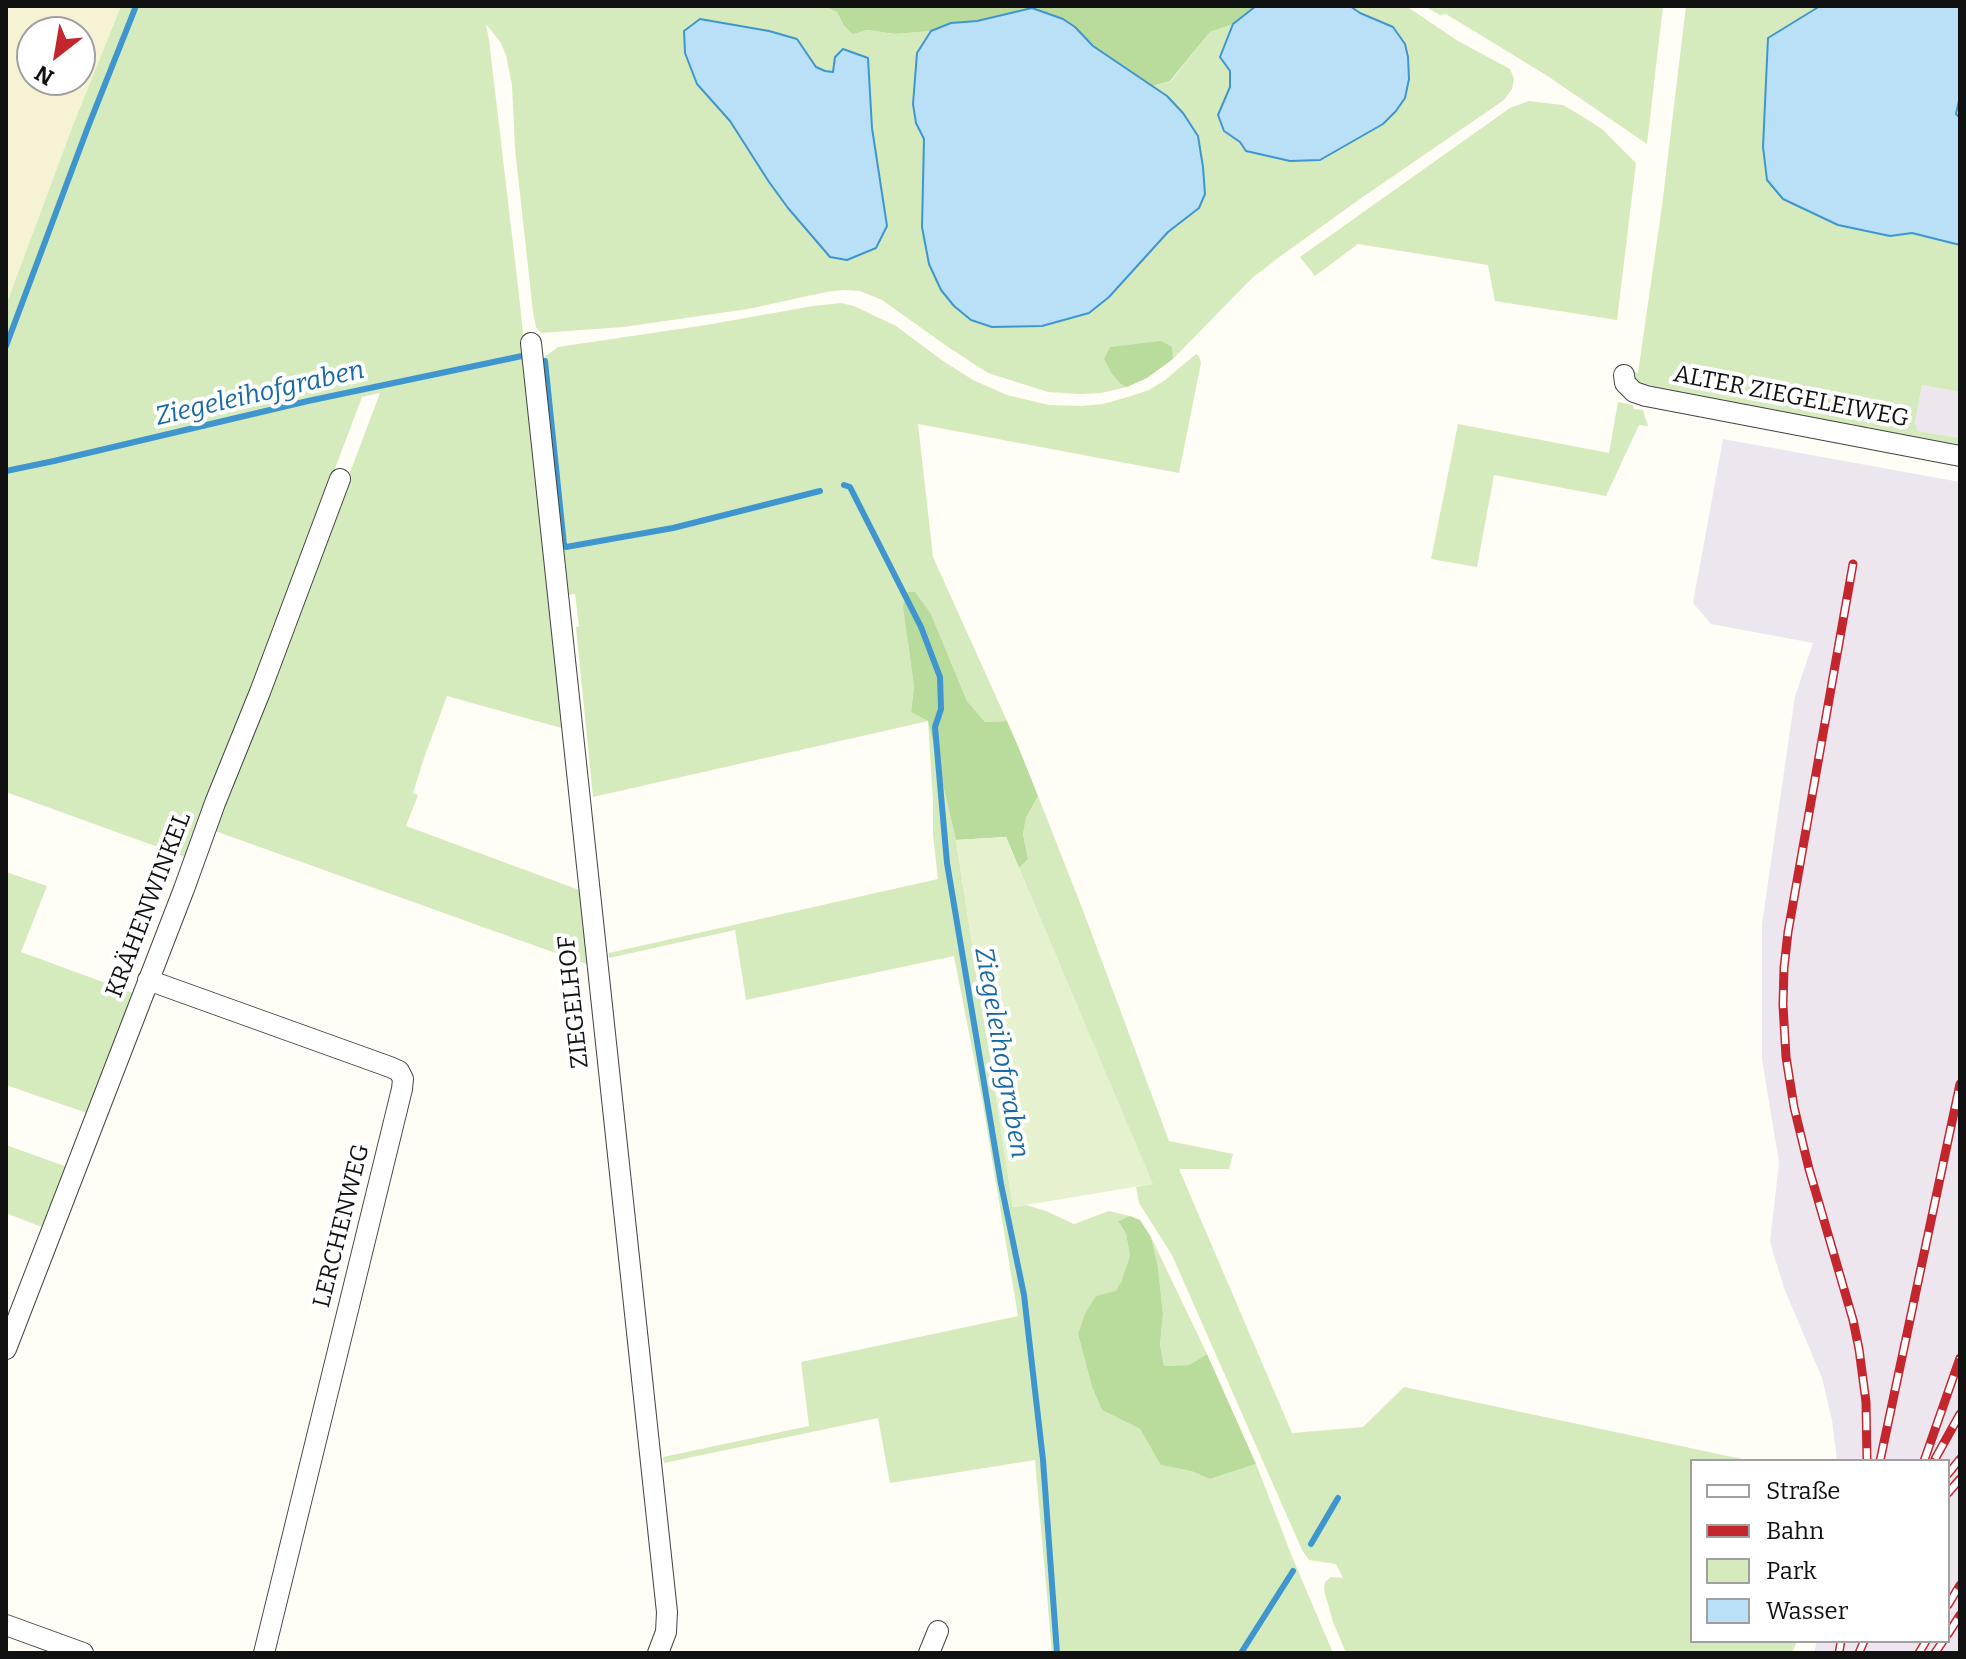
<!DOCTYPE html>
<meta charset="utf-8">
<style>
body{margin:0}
#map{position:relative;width:1966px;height:1659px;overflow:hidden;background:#fffdf5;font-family:Bitter,serif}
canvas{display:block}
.frame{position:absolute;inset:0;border:8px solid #111;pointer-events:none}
.legend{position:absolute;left:1690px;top:1459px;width:260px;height:184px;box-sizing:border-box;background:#fff;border:2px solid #a0a0a0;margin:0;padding:10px 14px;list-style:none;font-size:24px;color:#111}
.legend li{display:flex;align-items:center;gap:16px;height:40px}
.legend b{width:40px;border:2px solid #a0a0a0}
.north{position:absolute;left:16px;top:16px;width:80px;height:80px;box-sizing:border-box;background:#fff;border:2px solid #a0a0a0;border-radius:50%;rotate:211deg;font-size:22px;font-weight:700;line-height:32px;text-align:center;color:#111}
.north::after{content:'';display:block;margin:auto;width:28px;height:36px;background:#c4262e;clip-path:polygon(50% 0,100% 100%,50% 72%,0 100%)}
</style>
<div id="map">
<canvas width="1966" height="1659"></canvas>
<div class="frame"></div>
<ul class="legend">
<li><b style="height:10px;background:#fff"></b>Straße</li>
<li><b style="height:10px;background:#c4262e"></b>Bahn</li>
<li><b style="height:22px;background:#d5ebbd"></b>Park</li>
<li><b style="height:22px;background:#b9e0f7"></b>Wasser</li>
</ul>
<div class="north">N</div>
</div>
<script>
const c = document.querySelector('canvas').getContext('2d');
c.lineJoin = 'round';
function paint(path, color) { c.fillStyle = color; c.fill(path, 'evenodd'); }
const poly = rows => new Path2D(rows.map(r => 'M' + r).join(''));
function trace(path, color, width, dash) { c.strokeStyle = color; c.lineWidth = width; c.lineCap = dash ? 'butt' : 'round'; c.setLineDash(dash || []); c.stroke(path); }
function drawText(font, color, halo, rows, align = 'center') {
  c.font = font + ' Bitter,serif'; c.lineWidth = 8; c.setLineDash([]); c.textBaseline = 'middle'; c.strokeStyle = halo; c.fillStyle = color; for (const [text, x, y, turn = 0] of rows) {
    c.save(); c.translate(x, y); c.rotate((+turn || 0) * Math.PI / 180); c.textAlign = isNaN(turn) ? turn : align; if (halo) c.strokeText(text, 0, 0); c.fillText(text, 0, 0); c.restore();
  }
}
paint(poly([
 [1922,385,1960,392,1960,438,1918,431,1915,425],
 [1723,439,1960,482,1960,1653,1814,1653,1817,1641,1948,1641,1948,1461,1837,1461,1832,1420,1822,1378,1784,1288,1770,1242,1779,1163,1762,1059,1762,924,1795,696,1813,643,1711,624,1693,603]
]), '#eee6ef');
paint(poly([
 [6,6,121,6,73,125,6,305],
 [32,32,80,32,80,80,32,80]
]), '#f6f3d4');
paint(poly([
 [121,6,823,6,837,12,844,26,853,33,867,30,895,34,931,31,917,53,913,104,916,123,924,139,922,227,929,264,971,320,992,327,1015,327,1150,251,1168,232,1199,208,1167,96,1152,86,1171,81,1210,32,1233,24,1220,57,1230,71,1230,87,1218,115,1223,131,1240,142,1246,151,1289,161,1320,160,1383,124,1408,57,1405,44,1393,27,1360,13,1350,6,1406,6,1458,41,1510,69,1514,79,1512,89,1504,100,1357,201,1282,255,1252,278,1173,359,1171,347,1121,384,1127,387,1101,393,1080,394,1048,392,988,373,951,349,882,300,860,291,843,290,826,292,748,309,623,327,541,333,536,327,533,312,515,149,512,85,506,55,501,43,486,24,489,40,519,295,565,729,447,696,424,758,413,793,418,795,406,826,582,891,589,965,215,831,380,393,362,397,188,858,6,792,6,305,73,125],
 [797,39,816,67,825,71,833,72,870,99,872,128,883,198,863,254,847,260,829,257,788,208,769,182,730,121,697,84],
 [1424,6,1663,6,1647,144,1546,75,1446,14,1440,15],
 [1686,6,1960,6,1960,392,1922,385,1915,424,1918,431,1960,438,1960,447,1636,388,1630,370,1638,373,1662,206],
 [1529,101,1563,105,1580,115,1602,129,1636,163,1617,320,1495,301,1488,265,1358,244,1315,276,1300,257,1510,108],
 [841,303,854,306,896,326,943,361,973,380,1007,395,1049,405,1082,406,1103,404,1128,397,1149,390,1165,380,1196,354,1199,356,1201,363,1179,473,918,424,933,557,1007,721,985,722,967,701,931,614,908,643,914,687,911,712,928,721,956,840,1013,1207,1026,1205,1046,1211,1074,1224,1109,1211,1130,1216,1118,1221,1126,1234,1130,1256,1121,1282,1117,1291,1078,1334,1092,1387,1102,1410,1140,1429,1162,1465,1191,1471,1210,1479,1256,1464,1293,1559,1333,1653,1052,1653,1035,1460,890,1483,878,1418,664,1463,663,1457,809,1426,801,1362,1018,1316,983,1105,954,956,746,1000,735,930,609,958,609,953,938,879,933,835,933,802,928,721,593,797,576,627,579,626,575,594,567,595,542,359,558,347,706,325,813,306],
 [1618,402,1633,405,1634,409,1643,410,1648,426,1639,425,1606,496,1494,475,1477,567,1431,559,1458,424,1609,453],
 [1038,796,1084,913,1169,1141,1233,1154,1229,1169,1179,1169,1292,1433,1363,1427,1404,1387,1751,1461,1692,1461,1692,1641,1797,1641,1792,1653,1346,1653,1333,1622,1324,1590,1325,1582,1331,1577,1343,1578,1336,1564,1309,1560,1302,1550,1172,1255,1139,1203,1136,1187,1152,1184,1019,868,1028,859,1023,834,1026,818],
 [6,872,47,886,21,952,133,993,87,1113,6,1085],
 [6,1145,70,1168,47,1229,6,1213],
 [1151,1237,1207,1354,1189,1365,1164,1366,1160,1345,1163,1314,1158,1267]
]), '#d5ebbd');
paint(poly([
 [823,6,1256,6,1233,24,1210,32,1170,81,1152,86,1093,46,1075,27,1032,8,977,21,951,23,931,31,895,34,867,30,853,34,844,26,837,12],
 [1161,341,1172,347,1173,359,1147,378,1127,387,1121,384,1112,374,1104,359,1110,347],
 [907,592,915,592,931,614,967,701,985,722,1007,721,1018,746,1038,796,1026,818,1023,834,1028,859,1019,868,1006,837,956,840,928,721,911,712,914,687,903,606],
 [1130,1216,1140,1220,1151,1237,1158,1267,1163,1314,1160,1345,1164,1366,1189,1365,1207,1354,1256,1464,1210,1479,1191,1471,1161,1465,1140,1429,1102,1410,1092,1387,1078,1334,1085,1314,1096,1296,1116,1291,1121,1282,1130,1256,1126,1234,1118,1221]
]), '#b9dc9c');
paint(poly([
 [1006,837,1019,868,1153,1184,1013,1207,956,840]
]), '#e6f2cf');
const water = poly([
 [1256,6,1350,6,1360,13,1393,27,1405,44,1408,57,1409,79,1405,98,1396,111,1383,124,1320,160,1290,161,1246,151,1240,142,1224,131,1218,115,1230,87,1230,71,1220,57,1233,24,1256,6],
 [1820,6,1959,6,1960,96,1956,114,1960,118,1960,245,1912,233,1890,236,1838,225,1783,199,1767,180,1763,147,1768,38,1820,6],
 [1032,8,1063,19,1075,27,1093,46,1167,96,1183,113,1198,136,1203,167,1205,194,1199,208,1168,232,1109,297,1089,313,1042,326,992,327,971,320,954,306,941,290,929,264,922,227,924,139,916,123,913,104,917,53,931,31,951,23,977,21,1032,8],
 [700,19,769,31,797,39,816,67,825,71,833,72,835,57,843,49,868,58,872,128,887,226,876,248,847,260,830,257,788,208,769,182,730,121,697,84,685,53,684,31,700,19]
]);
paint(water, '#b9e0f7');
trace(water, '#3f96cf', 2);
trace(poly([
 [6,346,88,127,136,6],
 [545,361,564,545,566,547,673,528,820,491],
 [6,471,54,461,308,401,522,356],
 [844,485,850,487,921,627,940,677,941,709,935,727,947,863,1001,1184,1024,1295,1043,1460,1057,1653],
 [1311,1544,1338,1498],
 [1241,1653,1293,1571]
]), '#3f96cf', 6);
const street = poly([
 [531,343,667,1612,666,1632,658,1653],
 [1624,375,1625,383,1634,392,1646,396,1960,456],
 [148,980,390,1067,399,1071,403,1079,402,1089,264,1653],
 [6,1349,184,889,215,803,260,692,340,479],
 [6,1625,83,1653],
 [929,1653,938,1631]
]);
trace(street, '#444', 22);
trace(street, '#fff', 20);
const rail = poly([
 [1853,564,1788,932,1784,968,1783,1005,1786,1057,1794,1107,1809,1169,1853,1320,1859,1349,1866,1402,1867,1461],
 [1935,1459,1960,1414],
 [1880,1461,1960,1084],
 [1924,1461,1960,1358],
 [1948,1474,1960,1459],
 [1948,1493,1960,1479],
 [1948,1605,1960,1585],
 [1948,1634,1960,1615],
 [1839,1653,1841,1641],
 [1859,1653,1864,1641],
 [1919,1653,1926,1641],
 [1935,1653,1943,1641]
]);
trace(rail, '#c4262e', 9);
trace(rail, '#fff', 6, [18]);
drawText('24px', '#111', '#fff', [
 ["ALTER ZIEGELEIWEG",1791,397,11],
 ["KRÄHENWINKEL",149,905,-69],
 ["ZIEGELHOF",574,1002,-96],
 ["LERCHENWEG",342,1226,-76]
]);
drawText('italic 26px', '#1768a6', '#fff', [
 ["Ziegeleihofgraben",260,394,-13],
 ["Ziegeleihofgraben",1001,1053,80]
]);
</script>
